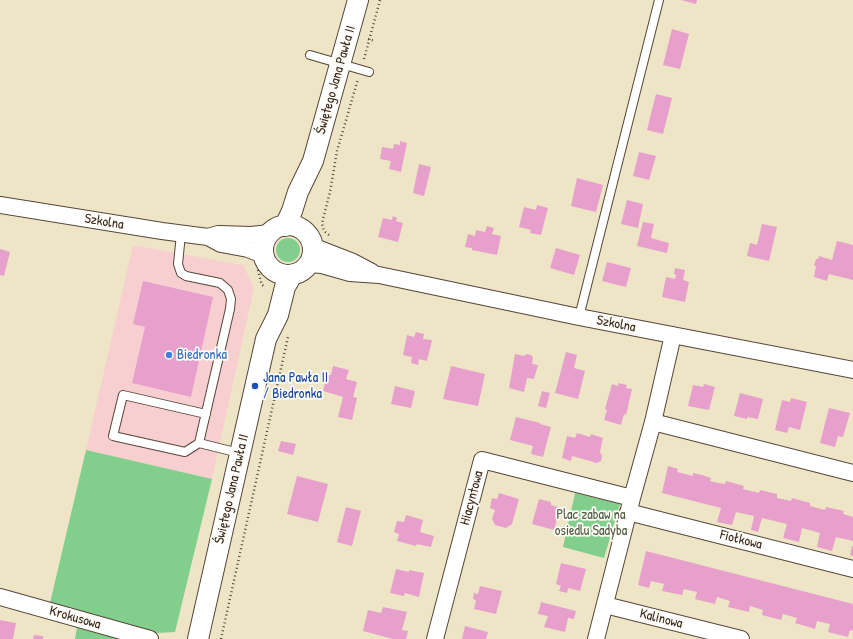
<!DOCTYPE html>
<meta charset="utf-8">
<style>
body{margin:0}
canvas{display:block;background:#eee5c7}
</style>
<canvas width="853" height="639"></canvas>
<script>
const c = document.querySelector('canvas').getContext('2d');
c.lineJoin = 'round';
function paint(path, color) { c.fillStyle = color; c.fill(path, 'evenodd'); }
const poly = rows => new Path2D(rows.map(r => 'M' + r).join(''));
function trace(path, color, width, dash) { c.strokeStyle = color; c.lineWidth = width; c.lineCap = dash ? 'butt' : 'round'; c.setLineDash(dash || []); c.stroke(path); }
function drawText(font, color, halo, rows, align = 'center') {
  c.font = font + ' "Patrick Hand",sans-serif'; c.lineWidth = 3.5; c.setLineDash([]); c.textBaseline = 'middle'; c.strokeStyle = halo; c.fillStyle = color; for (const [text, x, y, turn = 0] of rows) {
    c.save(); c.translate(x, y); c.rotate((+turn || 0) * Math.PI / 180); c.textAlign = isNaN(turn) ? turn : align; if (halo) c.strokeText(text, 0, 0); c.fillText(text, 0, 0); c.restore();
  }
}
paint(poly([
 [133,245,243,265,254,288,212,479,86,450]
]), '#f7cfd0');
paint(poly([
 '276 250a12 12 0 1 1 24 0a12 12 0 1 1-24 0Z',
 [86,450,212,479,175,632,158,633,101,619,50,603],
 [575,493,620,504,604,558,563,547],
 [77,627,118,639,75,639]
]), '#82ce8c');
paint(poly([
 [681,0,697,0,696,4],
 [672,29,689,34,680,69,663,65],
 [656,94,672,98,663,134,647,130],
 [400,141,407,143,401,172,389,169,391,161,380,159,382,147,393,149,394,144,400,145],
 [639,152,656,156,649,180,633,176],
 [419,164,431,167,424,196,413,193],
 [577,178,603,185,596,212,571,206],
 [627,200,643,204,638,228,621,224],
 [537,205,548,208,541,235,530,233,531,230,519,227,524,207,536,210],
 [393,216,397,218,396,221,403,223,398,242,378,237,383,218,392,220],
 [643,222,654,224,651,238,669,243,667,253,637,246],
 [762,224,777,227,769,261,747,256,750,243,757,245],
 [487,226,494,228,492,234,501,236,497,255,472,250,472,248,465,247,468,234,475,236,476,230,485,232],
 [837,241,853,245,853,280,829,274,827,281,814,277,816,266,814,266,816,259,818,259,819,256,832,260],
 [556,248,580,255,574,275,550,268],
 [0,249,10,252,4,276,0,275],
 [607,262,631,268,626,287,602,281],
 [675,268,685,270,683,280,689,282,685,302,662,297,666,277,675,279,676,275,674,274],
 [143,281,213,297,191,397,132,383,145,327,133,324],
 [416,332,424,334,423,339,432,340,427,361,419,359,418,365,411,363,412,357,403,355,407,335,414,337],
 [566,352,577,355,574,368,585,371,578,399,555,393],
 [515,354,524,356,527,354,531,355,533,358,532,364,538,365,534,379,527,378,524,392,509,388],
 [333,366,349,370,346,379,357,382,353,397,357,398,352,420,338,417,343,397,323,391,327,375,331,375],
 [451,366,485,374,478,406,443,399],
 [618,383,627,385,626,388,632,389,626,415,624,414,621,425,604,420,607,410,605,409,612,384,618,386],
 [704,384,715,387,709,410,688,406,693,385,703,387],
 [395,386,415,391,411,408,391,404],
 [542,391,550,393,546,408,538,406],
 [740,393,763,399,758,419,747,417,747,419,734,416],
 [791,398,807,402,800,430,789,427,787,433,775,430,782,400,790,402],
 [829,408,850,413,843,437,838,436,835,447,820,443],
 [516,417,540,423,540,424,551,427,543,457,531,454,533,446,510,440],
 [577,433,590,437,591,434,603,438,600,452,602,456,601,461,597,463,572,456,571,461,562,458,567,436,575,438],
 [281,441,296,444,293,455,278,451],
 [668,466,678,469,677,472,693,476,693,473,702,475,711,478,710,481,718,483,725,484,726,481,744,486,743,489,759,493,760,490,777,494,777,498,791,501,792,498,810,503,810,506,817,508,825,510,826,507,844,511,843,514,853,517,853,541,836,537,832,551,817,547,820,533,802,528,799,542,783,538,787,524,762,518,758,532,751,530,754,516,736,512,732,525,717,522,721,508,662,493],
 [297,476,328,484,318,522,287,514],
 [499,493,519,499,512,524,506,528,495,525,492,519,495,510,490,508,492,498,497,499],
 [539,499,551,502,551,505,560,508,554,530,532,524],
 [346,507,361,511,352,546,337,542],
 [406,515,423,520,420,532,434,536,431,547,417,544,416,546,397,541,399,534,394,532,397,521,404,522],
 [852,546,853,546,853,556,850,555],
 [646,551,853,604,853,631,850,630,848,637,828,632,830,624,817,621,815,629,795,623,797,618,783,614,781,620,762,615,763,610,750,606,749,612,728,607,730,601,717,597,715,604,695,599,697,592,684,589,682,595,662,591,664,584,651,581,649,588,638,585],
 [561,563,586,569,580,591,568,588,567,593,559,591,561,586,556,584],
 [396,569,409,572,409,570,424,573,419,597,405,593,404,596,390,593],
 [480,586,502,591,496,614,474,609,476,600,473,599,474,593,478,594],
 [541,602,576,611,574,619,568,618,565,632,544,627,548,616,538,614],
 [383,607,407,612,402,630,408,631,406,639,393,639,363,631,368,610,381,613],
 [0,620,16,623,13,639,0,639],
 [465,626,488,632,486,639,462,639],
 [34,635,43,636,43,639,33,639]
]), '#e6a0cb');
const service = poly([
 [310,55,369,72],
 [181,234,178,264,181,273,186,276,220,283,228,290,231,299,230,309,199,443],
 [579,317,659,0],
 [206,414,123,395,113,436,185,452,199,443,239,453]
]);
const minor = poly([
 [0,205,162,231,208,237,221,244,248,249,263,255],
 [208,237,218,234,251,235,270,233],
 [311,244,317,248,353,262,372,272],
 [308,264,322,265,350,273,379,275,579,317,853,370],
 [653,422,853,473],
 [628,512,853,569],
 [0,597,150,639],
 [605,605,741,639],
 [435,639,482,460,632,498],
 [596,639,632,498,653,422,673,335]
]);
const tertiary = poly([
 '263 250a25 25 0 1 1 50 0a25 25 0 1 1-50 0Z',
 [285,226,292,211,298,192,313,161,358,0],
 [198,639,266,339,278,315,285,287,292,275]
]);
trace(service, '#564637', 10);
trace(minor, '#564637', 18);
trace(tertiary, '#564637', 22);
trace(poly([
 [368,39,375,41],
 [364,59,380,0],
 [329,235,324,231,322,224,323,219,330,192,337,151,358,79],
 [258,270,261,282,262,285,266,287],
 [221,639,288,337]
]), '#564637', 2.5, [1, 3]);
trace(service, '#fff', 8);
trace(minor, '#fff', 16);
trace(tertiary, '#fff', 20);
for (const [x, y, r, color] of [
 [169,355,4,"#3f7fe0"],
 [255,386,4,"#1a4fb4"]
]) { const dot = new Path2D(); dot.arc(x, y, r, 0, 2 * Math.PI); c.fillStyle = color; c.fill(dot); trace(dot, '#fdfcf7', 1.5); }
drawText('14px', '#3b2a1e', '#fdfcf7', [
 ["Świętego Jana Pawła II",336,80,-74],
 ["Szkolna",104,222,9],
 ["Szkolna",616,324,11],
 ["Świętego Jana Pawła II",232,489,-77],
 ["Hiacyntowa",472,498,-75],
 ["Fiołkowa",741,540,14],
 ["Krokusowa",75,618,16],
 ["Kalinowa",661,619,14]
]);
drawText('14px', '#366cbe', '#fdfcf7', [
 ["Biedronka",177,355]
], 'left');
drawText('14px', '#164399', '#fdfcf7', [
 ["Jana Pawła II",263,378],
 ["/ Biedronka",263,394]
], 'left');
drawText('14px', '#505b3f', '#fdfcf7', [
 ["Plac zabaw na",591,515],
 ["osiedlu Sadyba",591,531]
]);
</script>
